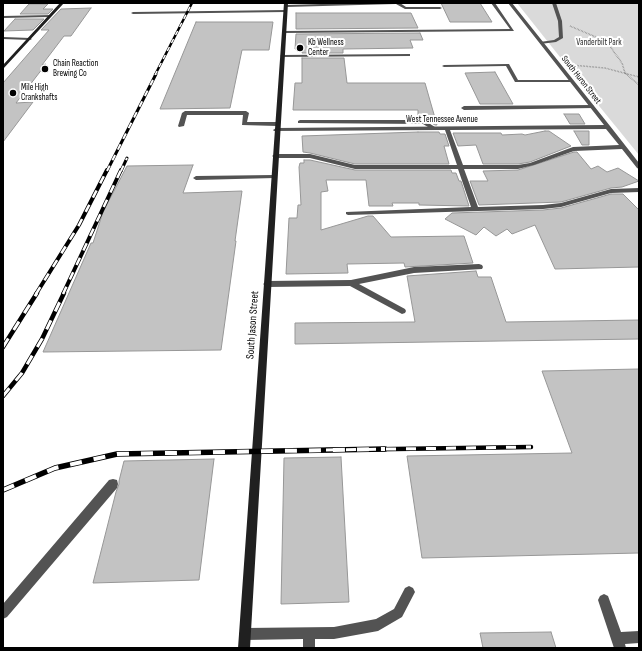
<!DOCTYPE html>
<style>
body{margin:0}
#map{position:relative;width:642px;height:651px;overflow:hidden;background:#fff;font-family:"Sofia Sans Condensed",sans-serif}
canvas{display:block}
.frame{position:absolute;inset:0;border:4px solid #000;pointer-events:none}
</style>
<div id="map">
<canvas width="642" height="651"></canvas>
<div class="frame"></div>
</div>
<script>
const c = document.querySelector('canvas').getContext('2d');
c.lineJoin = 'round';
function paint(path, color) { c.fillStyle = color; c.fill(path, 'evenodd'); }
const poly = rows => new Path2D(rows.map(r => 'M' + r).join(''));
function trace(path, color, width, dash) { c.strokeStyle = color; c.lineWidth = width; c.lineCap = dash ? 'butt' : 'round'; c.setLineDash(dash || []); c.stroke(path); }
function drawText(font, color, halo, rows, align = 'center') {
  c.font = font + ' "Sofia Sans Condensed",sans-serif'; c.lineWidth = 4; c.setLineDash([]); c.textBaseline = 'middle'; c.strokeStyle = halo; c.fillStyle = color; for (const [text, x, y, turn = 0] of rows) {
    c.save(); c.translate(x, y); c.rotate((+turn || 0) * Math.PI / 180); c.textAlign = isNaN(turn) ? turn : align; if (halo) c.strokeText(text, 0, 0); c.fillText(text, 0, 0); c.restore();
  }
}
paint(poly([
 [517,3,639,3,639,155,591,96]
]), '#dadada');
const building = poly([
 [441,3,480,3,492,22,450,22,441,3],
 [29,4,48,4,43,9,53,9,48,14,20,14,29,4],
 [91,8,71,36,64,36,42,65,46,64,16,103,33,102,3,142,3,83,49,30,41,30,61,9,91,8],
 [296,13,411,13,418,28,296,29,296,13],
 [15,19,44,19,33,30,4,31,15,19],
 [196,22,273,22,269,50,242,50,230,108,160,109,196,22],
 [420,33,423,40,410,40,413,48,343,49,343,53,302,53,302,49,295,49,296,34,420,33],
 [302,58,344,58,347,83,425,83,437,125,435,125,425,119,418,118,418,110,293,110,295,83,302,83,302,58],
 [495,72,513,104,480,104,465,73,495,72],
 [564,114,579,114,585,124,570,124,564,114],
 [545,131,549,131,571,146,530,162,518,164,483,164,476,145,458,146,453,133,501,133,502,135,522,134,525,135,545,131],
 [574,131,589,131,589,145,582,145,574,131],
 [418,132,439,132,440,134,445,134,449,146,444,146,449,164,355,164,310,153,303,152,302,136,418,132],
 [574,152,577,152,591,169,598,166,607,172,618,168,639,181,622,187,611,188,561,202,479,205,470,181,488,181,483,171,518,170,574,152],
 [304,160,310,160,355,170,451,170,452,173,456,173,459,181,461,181,469,206,419,205,419,203,392,203,393,206,369,206,366,180,326,180,328,191,321,192,321,230,368,216,373,216,391,237,464,236,473,263,405,267,404,263,347,264,348,273,286,274,289,218,297,218,298,205,301,205,299,167,300,163,304,163,304,160],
 [193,165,183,193,242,191,235,241,236,241,221,350,43,352,91,243,93,243,103,212,127,166,193,165],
 [611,194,623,194,639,210,639,267,555,269,535,225,512,234,507,229,496,236,484,227,476,235,445,219,452,213,543,210,561,208,611,194],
 [476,271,478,277,491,277,506,322,639,320,639,339,295,344,295,323,415,322,407,276,476,271],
 [639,369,639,553,422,558,407,456,572,453,542,371,639,369],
 [341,457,349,602,281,604,284,458,341,457],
 [214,459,199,580,93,583,116,492,119,484,119,481,124,461,214,459],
 [551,632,556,648,483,648,480,633,551,632]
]);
paint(building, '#c3c3c3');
trace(building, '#979797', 1);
trace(poly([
 [570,26,603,40,609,45,622,63,625,73,639,85],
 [571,65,605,68,639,77]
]), '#757575', 1.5, [0.5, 1]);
paint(poly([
 [356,3,400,3,406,7,440,7,442,8,440,9,405,9,396,4,286,7,284,6,286,5,356,3],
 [491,3,495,3,514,31,284,33,282,32,284,31,510,29,491,3],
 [552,3,556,3,562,21,563,38,556,42,540,44,540,42,554,40,559,37,558,21,552,3],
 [285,10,286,12,133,14,131,13,133,12,285,10],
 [51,15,50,17,3,18,3,16,51,15],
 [408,54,410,54,410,56,282,57,280,56,282,55,408,54],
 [507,64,509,64,518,80,571,80,573,81,571,82,515,82,506,66,444,67,442,66,444,65,507,64],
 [592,105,594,106,594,108,464,110,461,108,464,106,592,105],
 [185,111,246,111,249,113,247,122,277,122,280,124,277,126,242,125,243,115,187,115,184,126,179,127,178,126,182,113,185,111],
 [300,120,424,120,438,129,433,130,423,124,298,123,298,121,300,120],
 [273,175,275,176,275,178,196,180,193,178,196,176,273,175],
 [479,264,482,265,483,267,482,269,414,273,359,284,405,309,406,311,405,313,402,314,350,286,267,287,263,284,267,281,351,280,414,267,479,264],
 [113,479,117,480,118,484,117,488,7,617,3,619,3,604,109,480,113,479],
 [409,586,413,588,415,592,402,617,378,631,334,639,315,639,315,648,303,648,303,639,245,640,241,638,239,634,241,630,245,628,334,627,376,619,394,609,405,588,409,586],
 [604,594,608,596,621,632,639,631,639,643,625,644,626,648,614,648,598,600,600,596,604,594]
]), '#535353');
paint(poly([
 [508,3,512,3,610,126,639,163,639,169,637,168,622,149,574,151,534,165,518,169,464,169,478,207,543,205,561,203,611,189,639,188,639,192,611,193,561,207,543,209,348,215,346,214,346,212,471,207,458,169,355,169,310,158,275,158,272,156,275,154,310,154,355,165,457,165,445,130,274,131,273,130,276,128,604,125,508,3],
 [606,129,619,145,573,147,530,163,518,165,463,165,450,130,606,129],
 [3,37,30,38,32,39,30,40,3,39,3,37]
]), '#535353');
paint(poly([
 [60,3,64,3,3,69,3,65,60,3],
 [284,3,288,3,250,648,238,648,284,3]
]), '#202020');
const railFar4 = poly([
 [155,75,192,3]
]);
const railFar3 = poly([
 [107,171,156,74],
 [121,171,127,158]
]);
const railFar2 = poly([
 [36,294,79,225,107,170],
 [63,294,121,170]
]);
const railFar1 = poly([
 [3,347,37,293],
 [3,396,22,373,42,339,64,293],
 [326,450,531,447]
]);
const rail = poly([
 [3,490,55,468,117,454,385,449]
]);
trace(railFar4, '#000', 2.5);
trace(railFar3, '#000', 3);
trace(railFar2, '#000', 4);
trace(railFar1, '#000', 4.5);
trace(rail, '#000', 5.5);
trace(railFar4, '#fff', 1.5, [4.5]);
trace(railFar3, '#fff', 2, [6]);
trace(railFar2, '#fff', 2.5, [8]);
trace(railFar1, '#fff', 3, [10]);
trace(rail, '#fff', 4, [12]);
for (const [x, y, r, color] of [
 [300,48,4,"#000"],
 [45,69,4,"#000"],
 [13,93,4,"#000"]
]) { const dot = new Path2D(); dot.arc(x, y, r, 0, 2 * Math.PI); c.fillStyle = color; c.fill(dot); trace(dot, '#fff', 1.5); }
drawText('9px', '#000', '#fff', [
 ["Kb Wellness",308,43],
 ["Center",308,53],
 ["Chain Reaction",53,64],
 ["Brewing Co",53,74],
 ["Mile High",21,88],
 ["Crankshafts",21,98]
], 'left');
drawText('9px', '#313131', '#fff', [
 ["Vanderbilt Park",599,43]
]);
drawText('9px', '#000', '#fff', [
 ["South Huron Street",581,80,52],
 ["West Tennessee Avenue",442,120]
]);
drawText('11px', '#000', '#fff', [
 ["South Jason Street",253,325,-86]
]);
</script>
